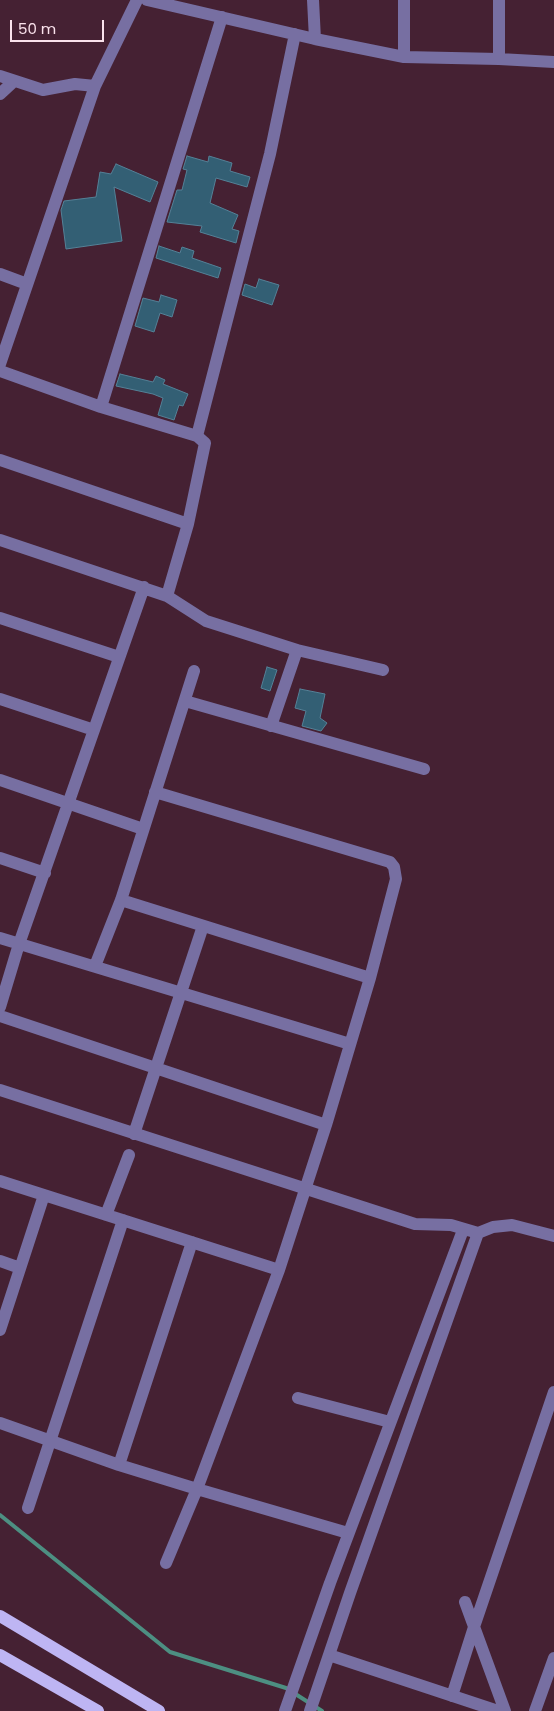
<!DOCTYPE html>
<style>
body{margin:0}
#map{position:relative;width:554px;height:1711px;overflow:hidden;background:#452133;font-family:Poppins,sans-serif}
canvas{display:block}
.scale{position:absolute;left:10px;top:20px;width:94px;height:22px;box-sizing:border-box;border:2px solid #fae2ec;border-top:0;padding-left:6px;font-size:15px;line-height:18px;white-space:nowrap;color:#fae2ec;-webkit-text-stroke:4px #452133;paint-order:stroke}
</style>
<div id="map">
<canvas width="554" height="1711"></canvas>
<div class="scale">50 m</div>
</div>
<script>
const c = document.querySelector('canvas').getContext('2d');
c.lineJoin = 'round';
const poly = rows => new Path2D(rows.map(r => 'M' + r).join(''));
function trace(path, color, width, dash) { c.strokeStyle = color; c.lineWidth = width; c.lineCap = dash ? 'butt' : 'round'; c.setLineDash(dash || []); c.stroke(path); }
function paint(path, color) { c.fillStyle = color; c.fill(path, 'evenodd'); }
trace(poly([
 [0,1515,170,1652,286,1688,322,1711]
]), '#4d8f82', 4);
const building = poly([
 [187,156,208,162,209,156,232,163,230,171,250,177,247,187,216,178,210,203,238,215,232,229,239,231,236,243,200,232,202,226,167,222,177,190,182,190,187,170,183,169,187,156],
 [116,164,158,182,150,202,114,187,122,241,66,249,61,210,64,201,96,197,100,172,111,174,116,164],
 [159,246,180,253,182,247,194,251,192,258,221,268,218,278,156,258,159,246],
 [259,279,279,285,272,305,242,295,245,284,256,288,259,279],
 [161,295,177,300,172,317,160,313,154,332,135,326,143,298,159,302,161,295],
 [120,374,153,382,156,376,165,380,163,384,188,394,183,406,179,405,174,420,158,415,163,398,153,394,116,386,120,374],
 [267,667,277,670,270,691,261,688,267,667],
 [300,689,325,694,320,718,327,723,321,731,302,726,306,711,295,708,300,689]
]);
paint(building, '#335f74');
trace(building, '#548197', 1);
trace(poly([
 [147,0,315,39,404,57,499,59,554,62],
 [313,0,315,39],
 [404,0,404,57],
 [499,0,499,59],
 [0,76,43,90,75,84,95,86],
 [0,94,13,82],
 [0,274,27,284],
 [0,364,95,86,137,0],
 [0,371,101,407,197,436,205,443,188,524,0,460],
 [101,407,222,17],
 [197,436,270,154,295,34],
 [0,540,167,596,188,524],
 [167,596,206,621,297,650,383,670],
 [0,618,119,657],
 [0,699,94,730],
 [185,701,424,769],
 [271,726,297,650],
 [0,780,143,829],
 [0,858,45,873],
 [121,900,370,978,396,879,394,867,390,862,155,792],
 [0,938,350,1044],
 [95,966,121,900,194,671],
 [0,1007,19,944,144,587],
 [0,1016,326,1125],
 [0,1090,415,1224,451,1225,478,1233,493,1227,512,1225,554,1236],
 [134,1134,203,926],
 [0,1181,279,1270],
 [106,1215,129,1155],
 [0,1261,20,1268],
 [0,1330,44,1195],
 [298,1398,390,1422],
 [0,1423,119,1465,197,1489,348,1533],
 [119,1465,192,1242],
 [28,1508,123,1220],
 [166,1563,197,1489,279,1270,326,1125,370,978],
 [465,1602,505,1711],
 [329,1655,498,1711],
 [452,1696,474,1627,554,1392],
 [285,1711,330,1583,463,1230],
 [310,1711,350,1593,478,1233],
 [535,1711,554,1658]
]), '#776fa2', 12);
trace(poly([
 [0,1616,159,1711],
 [0,1655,98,1711]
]), '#beb5f3', 12);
</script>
